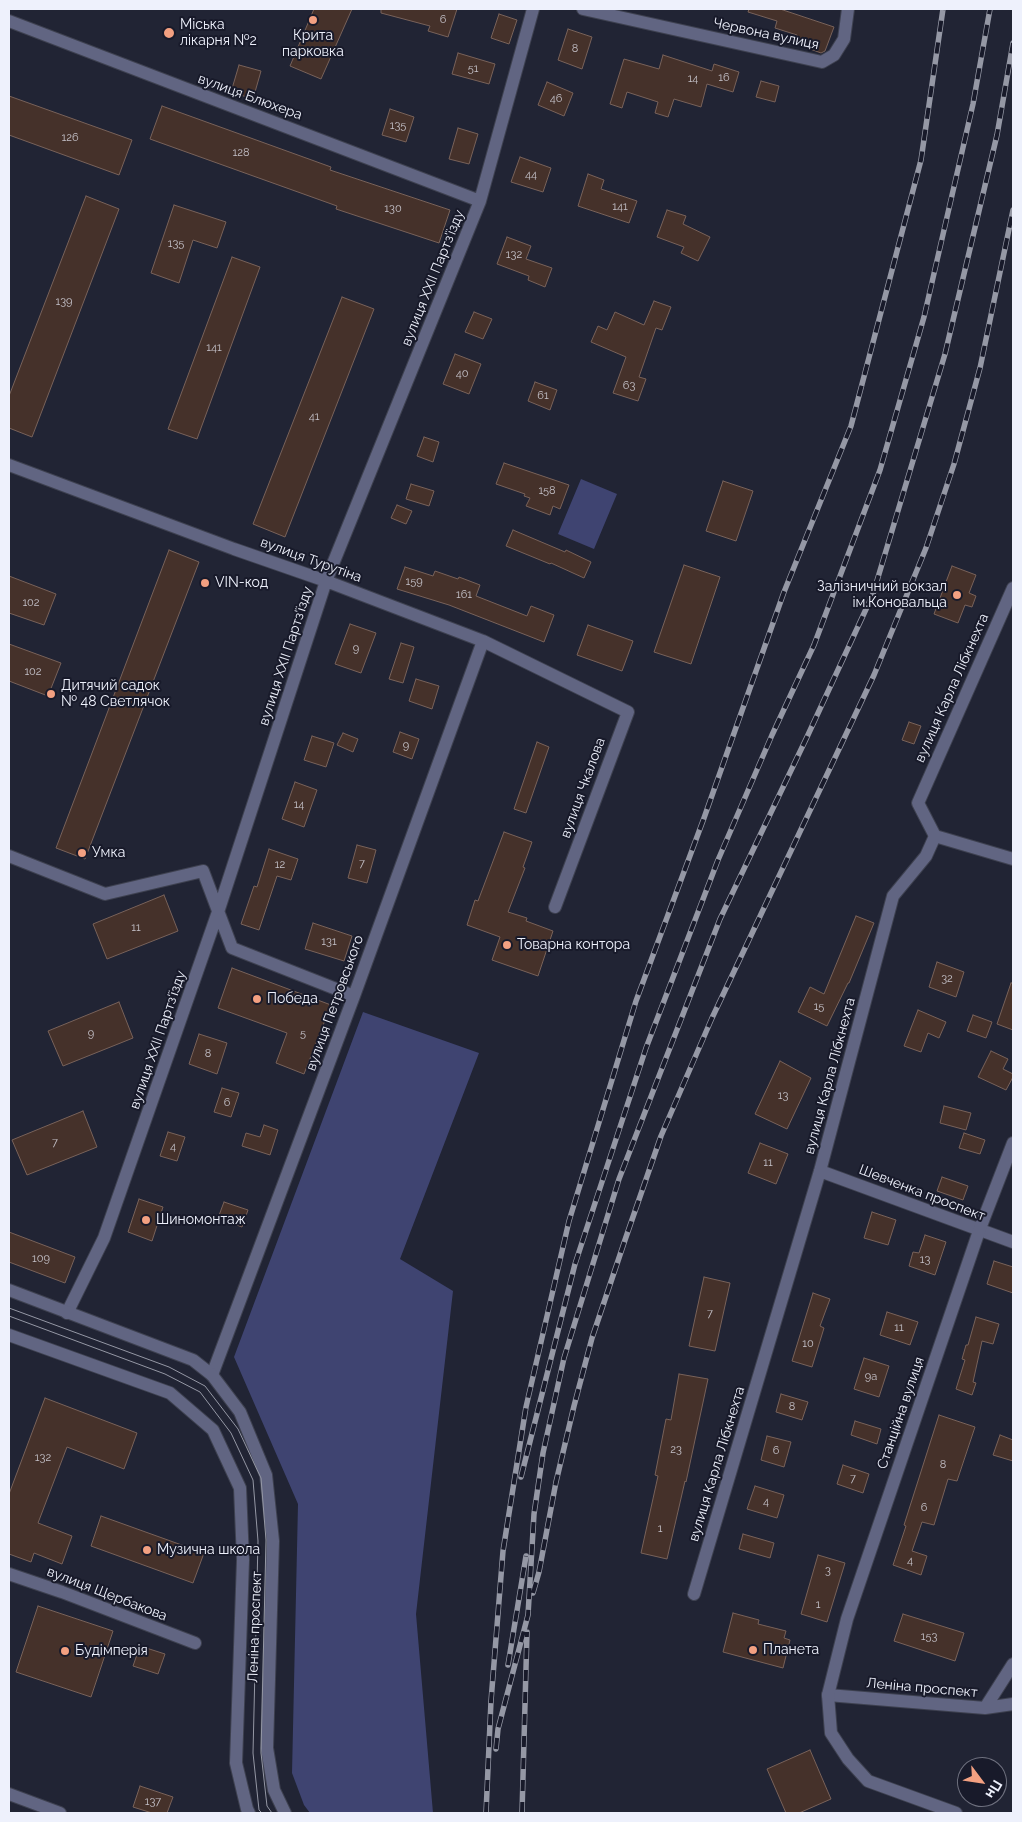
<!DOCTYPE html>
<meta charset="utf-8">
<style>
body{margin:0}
#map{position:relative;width:1022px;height:1822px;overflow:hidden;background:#212434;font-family:Raleway,sans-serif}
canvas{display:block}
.frame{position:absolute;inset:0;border:10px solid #eef1fc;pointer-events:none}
.north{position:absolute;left:957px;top:1757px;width:50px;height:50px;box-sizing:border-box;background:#181a2a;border:1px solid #6e707e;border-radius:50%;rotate:121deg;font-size:14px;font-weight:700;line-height:20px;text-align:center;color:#eef1fc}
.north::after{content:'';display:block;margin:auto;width:18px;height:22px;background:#f3a081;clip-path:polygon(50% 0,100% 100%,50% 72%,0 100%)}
</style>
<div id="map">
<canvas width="1022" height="1822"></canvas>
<div class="frame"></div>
<div class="north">Пн</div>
</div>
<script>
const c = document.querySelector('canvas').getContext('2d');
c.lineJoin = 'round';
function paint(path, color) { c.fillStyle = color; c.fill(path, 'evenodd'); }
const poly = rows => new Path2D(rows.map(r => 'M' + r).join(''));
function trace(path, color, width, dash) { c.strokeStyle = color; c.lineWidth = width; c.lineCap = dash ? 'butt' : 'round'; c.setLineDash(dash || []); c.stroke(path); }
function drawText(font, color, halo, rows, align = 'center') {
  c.font = font + ' Raleway,sans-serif'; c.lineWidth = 4; c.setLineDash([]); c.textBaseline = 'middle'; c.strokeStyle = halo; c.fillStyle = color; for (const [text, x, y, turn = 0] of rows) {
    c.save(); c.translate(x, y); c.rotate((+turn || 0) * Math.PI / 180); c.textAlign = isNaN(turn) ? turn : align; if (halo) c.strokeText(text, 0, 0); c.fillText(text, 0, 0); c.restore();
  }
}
paint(poly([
 [581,479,617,494,594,549,558,534],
 [363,1012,479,1053,400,1259,453,1291,416,1614,433,1813,310,1813,304,1805,292,1773,298,1504,234,1357]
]), '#3f4471');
const building = poly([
 [314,9,352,9,321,79,290,66,314,9],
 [381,9,457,9,448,37,428,31,430,26,381,13,381,9],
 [749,9,780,9,834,27,825,51,821,53,794,43,797,35,775,28,777,21,748,12,749,9],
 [499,14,517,20,509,44,491,38,499,14],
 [568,29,592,37,582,69,558,60,568,29],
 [458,53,495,64,489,84,452,74,458,53],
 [663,55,712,71,714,64,739,72,733,92,707,84,701,107,674,99,668,117,655,113,658,102,627,92,622,108,610,104,624,59,659,69,663,55],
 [239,65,261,71,253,99,231,92,239,65],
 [761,81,779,86,775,102,756,97,761,81],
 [547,82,573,93,564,116,538,105,547,82],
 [9,96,132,140,119,175,9,135,9,96],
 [162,106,331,167,330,170,450,210,439,243,336,209,337,206,150,139,162,106],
 [390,109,414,117,406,142,382,135,390,109],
 [458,128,478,134,469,164,449,159,458,128],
 [520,157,551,168,543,192,511,182,520,157],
 [588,174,604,180,601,189,637,201,629,223,578,206,588,174],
 [86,196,119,209,32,437,9,428,9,396,86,196],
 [174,205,226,222,217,248,193,240,179,283,151,273,174,205],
 [667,210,686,216,683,224,710,237,698,261,681,253,684,247,657,237,667,210],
 [507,237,531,246,526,259,552,268,545,287,528,280,529,276,497,264,507,237],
 [232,257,260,267,197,439,168,429,232,257],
 [342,297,374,309,285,537,253,524,342,297],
 [654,301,671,307,662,330,656,328,639,377,646,379,638,401,613,393,626,357,591,342,598,326,607,330,615,312,644,325,654,301],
 [474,312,492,319,483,339,465,332,474,312],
 [455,354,481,364,469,394,443,384,455,354],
 [535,382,557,390,550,410,528,401,535,382],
 [424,437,439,442,433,462,417,456,424,437],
 [504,463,569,485,560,509,553,506,550,515,526,506,530,498,524,496,525,494,496,484,504,463],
 [723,481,753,491,736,541,706,531,723,481],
 [411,484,434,491,429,506,406,499,411,484],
 [397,505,412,511,406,524,391,518,397,505],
 [513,530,565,552,566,550,591,562,584,578,551,563,550,564,506,546,513,530],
 [169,550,199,562,85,859,56,848,169,550],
 [684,565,720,577,691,664,654,652,684,565],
 [952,566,976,575,969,593,976,596,972,607,965,605,958,623,934,614,952,566],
 [405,567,433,576,435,571,458,579,459,577,480,585,476,596,527,616,531,606,554,615,544,642,449,605,397,589,405,567],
 [9,576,56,594,44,625,9,613,9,576],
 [350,624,376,633,361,673,335,664,350,624],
 [588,625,633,641,622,671,577,655,588,625],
 [401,643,414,647,403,683,389,679,401,643],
 [9,644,61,663,48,696,9,681,9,644],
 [416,679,439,686,432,709,409,701,416,679],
 [909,722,921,726,914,744,902,740,909,722],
 [400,732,419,739,412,759,393,752,400,732],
 [343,733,358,739,353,752,337,745,343,733],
 [312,736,334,743,326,767,304,760,312,736],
 [537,742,549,747,526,813,514,809,537,742],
 [295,782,317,790,304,827,282,819,295,782],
 [504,832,532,842,523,867,525,868,508,912,527,918,526,921,553,931,538,976,492,960,500,937,467,925,475,900,478,901,504,832],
 [357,845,376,850,367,883,348,878,357,845],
 [269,849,298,859,291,880,277,876,259,930,241,924,254,886,257,887,269,849],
 [164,895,178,931,107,959,93,924,164,895],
 [856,916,874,923,849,983,848,983,827,1026,798,1012,810,987,824,994,856,916],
 [313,923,352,936,344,961,305,949,313,923],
 [937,962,964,972,956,997,929,987,937,962],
 [232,968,331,1005,304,1074,276,1063,287,1033,218,1008,232,968],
 [1011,983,1013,983,1013,1030,997,1024,1011,983],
 [119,1002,133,1038,63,1066,48,1031,119,1002],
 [918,1010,946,1022,939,1038,928,1033,921,1052,904,1046,918,1010],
 [973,1015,992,1022,986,1038,967,1031,973,1015],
 [199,1034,227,1043,217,1074,189,1064,199,1034],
 [991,1051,1008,1059,1003,1069,1013,1074,1013,1077,1006,1090,978,1077,991,1051],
 [780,1061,811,1078,787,1129,755,1114,780,1061],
 [222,1088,239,1093,231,1117,214,1112,222,1088],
 [944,1106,971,1113,966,1130,940,1123,944,1106],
 [83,1111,97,1147,27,1175,12,1140,83,1111],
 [264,1125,278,1130,270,1155,242,1146,246,1133,260,1137,264,1125],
 [168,1132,185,1137,177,1161,160,1156,168,1132],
 [964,1133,985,1140,980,1154,959,1148,964,1133],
 [760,1143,788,1154,776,1184,748,1173,760,1143],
 [942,1177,968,1186,963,1200,937,1191,942,1177],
 [139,1199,163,1207,152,1241,128,1232,139,1199],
 [224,1202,248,1210,242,1227,218,1218,224,1202],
 [872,1212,896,1220,888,1245,864,1238,872,1212],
 [9,1232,75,1257,65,1283,9,1262,9,1232],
 [925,1235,946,1242,935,1275,909,1266,913,1252,919,1253,925,1235],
 [994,1261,1013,1267,1013,1293,987,1284,994,1261],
 [704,1277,730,1283,715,1351,689,1346,704,1277],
 [813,1293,830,1299,820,1326,824,1328,812,1367,792,1361,813,1293],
 [887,1312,918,1322,910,1345,880,1335,887,1312],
 [976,1317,999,1324,993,1344,982,1341,973,1382,976,1383,972,1395,956,1389,965,1360,962,1359,966,1345,968,1345,976,1317],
 [864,1358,889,1366,879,1397,854,1389,864,1358],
 [679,1374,708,1379,686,1482,685,1481,667,1559,641,1553,658,1476,655,1475,666,1419,671,1420,679,1374],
 [781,1394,808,1402,802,1420,776,1412,781,1394],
 [45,1398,137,1433,124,1469,67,1447,38,1523,72,1536,62,1564,34,1553,31,1562,9,1554,9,1494,45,1398],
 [939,1415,975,1427,957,1481,948,1479,934,1525,922,1522,912,1551,927,1556,921,1575,893,1565,906,1526,904,1525,939,1415],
 [855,1421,881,1429,877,1444,851,1435,855,1421],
 [1000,1435,1013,1440,1013,1461,993,1455,1000,1435],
 [767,1436,791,1442,784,1467,761,1460,767,1436],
 [843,1465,869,1474,863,1493,837,1484,843,1465],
 [755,1486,784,1495,777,1518,747,1509,755,1486],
 [101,1516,204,1553,193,1583,91,1546,101,1516],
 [743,1534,774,1543,770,1558,739,1549,743,1534],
 [818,1555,845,1563,827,1622,801,1614,818,1555],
 [38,1606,113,1631,91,1697,16,1672,38,1606],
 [733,1613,759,1620,758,1624,786,1631,784,1638,790,1640,783,1668,723,1652,733,1613],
 [903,1614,964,1633,955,1661,894,1641,903,1614],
 [140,1646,165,1654,158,1674,133,1666,140,1646],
 [810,1750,831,1799,799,1813,786,1813,767,1769,810,1750],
 [140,1786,173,1797,167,1813,152,1813,133,1807,140,1786]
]);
paint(building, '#45312a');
trace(building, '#78625a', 1);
const minor = poly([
 [583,9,822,62,834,55,844,39,848,9],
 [9,21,480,201],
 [9,465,234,549,326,581,483,641,628,712,555,907],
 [935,836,1013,859],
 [9,856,105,894,203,871,232,948,354,996],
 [820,1171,1013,1242],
 [67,1313,104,1238,219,909,326,581,480,201,533,9],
 [212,1375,354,996,483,641],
 [9,1574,62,1592,195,1643],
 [694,1594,820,1171,893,896,926,856,935,836,918,803,1013,588],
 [828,1695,985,1708,1013,1704],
 [985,1708,1013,1664],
 [9,1794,60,1813]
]);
const tertiary = poly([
 [9,1290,193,1360,212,1375,240,1412,266,1475,273,1541,267,1748,274,1790,285,1813],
 [9,1335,170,1393,213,1430,240,1488,243,1560,236,1763,247,1809,249,1813],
 [956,1813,868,1781,848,1759,831,1733,828,1695,847,1619,979,1231,1013,1143]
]);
trace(minor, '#3e4150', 14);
trace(tertiary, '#3e4150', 14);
trace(minor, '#616582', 12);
trace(tertiary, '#616582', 12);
trace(poly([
 [9,1308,169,1367,205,1386,238,1429,261,1478,266,1540,261,1753,267,1806,272,1813],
 [9,1316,165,1374,200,1392,231,1433,253,1480,258,1541,253,1753,259,1810,262,1813]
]), '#9598a5', 1);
const rail = poly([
 [521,1477,575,1264,646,1048,718,860,772,735,814,645,880,470,924,317,973,104,990,9],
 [533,1593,539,1572,556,1482,574,1406,592,1338,625,1240,661,1136,712,1018,874,675,926,548,954,464,980,368,1013,210],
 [508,1665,526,1556],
 [496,1749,498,1729,528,1615,534,1514,543,1453,564,1358,619,1179,720,919,807,737,873,594,945,354,997,135,1013,43],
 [486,1813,491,1701,503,1551,526,1407,569,1221,636,1001,704,818,784,592,851,426,921,160,943,9],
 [522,1813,527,1632]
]);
trace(rail, '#9598a5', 5.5);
trace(rail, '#181a2a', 4, [11]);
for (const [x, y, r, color] of [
 [313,20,5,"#f3a081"],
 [169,33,6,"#f3a081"],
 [205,583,5,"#f3a081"],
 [957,595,5,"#f3a081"],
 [51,694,5,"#f3a081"],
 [82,853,5,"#f3a081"],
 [507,945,5,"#f3a081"],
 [257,999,5,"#f3a081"],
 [146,1220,5,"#f3a081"],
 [147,1550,5,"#f3a081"],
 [753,1650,5,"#f3a081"],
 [65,1651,5,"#f3a081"]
]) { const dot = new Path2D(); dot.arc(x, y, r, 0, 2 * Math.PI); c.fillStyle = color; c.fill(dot); trace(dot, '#181a2a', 2); }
drawText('11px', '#c4c1c8', null, [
 ["6",443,20],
 ["8",575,49],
 ["51",473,69],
 ["16",724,78],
 ["14",693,79],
 ["46",556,99],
 ["135",398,126],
 ["126",70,138],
 ["128",241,153],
 ["44",531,175],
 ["141",620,207],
 ["130",393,209],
 ["135",176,244],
 ["132",514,255],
 ["139",64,302],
 ["141",214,348],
 ["40",462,374],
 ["63",629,386],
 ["61",543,396],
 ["41",314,417],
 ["158",547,491],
 ["159",414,582],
 ["161",464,595],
 ["102",31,603],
 ["9",356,649],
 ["102",33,672],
 ["9",406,746],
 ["14",299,805],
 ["7",362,864],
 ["12",280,865],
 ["11",136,928],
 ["131",329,942],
 ["32",947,979],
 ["15",819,1007],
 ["9",91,1034],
 ["5",303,1034],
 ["8",208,1054],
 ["13",783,1096],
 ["6",227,1103],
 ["7",55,1143],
 ["4",173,1147],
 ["11",768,1163],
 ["109",41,1259],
 ["13",925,1260],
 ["7",710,1314],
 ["11",899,1328],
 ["10",808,1344],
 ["9а",871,1377],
 ["8",792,1407],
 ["23",676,1450],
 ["6",776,1451],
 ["132",43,1458],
 ["8",943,1465],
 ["7",853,1479],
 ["4",766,1502],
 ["6",924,1508],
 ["1",660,1529],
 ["4",910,1561],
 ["3",828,1571],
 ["1",818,1605],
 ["153",929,1637],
 ["137",153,1802]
]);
drawText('14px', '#eef1fc', '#181a2a', [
 ["Міська",180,25],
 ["лікарня №2",180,41],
 ["Крита",313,36,"center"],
 ["парковка",313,52,"center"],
 ["VIN-код",215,583],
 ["Залізничний вокзал",947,587,"right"],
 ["ім.Коновальца",947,603,"right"],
 ["Дитячий садок",61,686],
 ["№ 48 Светлячок",61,702],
 ["Умка",92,853],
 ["Товарна контора",517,945],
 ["Победа",267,999],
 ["Шиномонтаж",156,1220],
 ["Музична школа",157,1550],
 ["Планета",763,1650],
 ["Будімперія",75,1651]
], 'left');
drawText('14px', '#eef1fc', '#181a2a', [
 ["Червона вулиця",766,34,12],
 ["вулиця Блюхера",250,97,20],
 ["вулиця XXII Партз'їзду",433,278,-68],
 ["вулиця Турутіна",311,560,20],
 ["вулиця XXII Партз'їзду",286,656,-72],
 ["вулиця Карла Лібкнехта",952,688,-66],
 ["вулиця Чкалова",583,788,-70],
 ["вулиця Петровського",335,1003,-70],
 ["вулиця XXII Партз'їзду",158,1040,-71],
 ["вулиця Карла Лібкнехта",830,1076,-75],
 ["Шевченка проспект",922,1193,21],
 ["Станційна вулиця",901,1413,-71],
 ["вулиця Карла Лібкнехта",717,1464,-73],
 ["вулиця Щербакова",107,1594,21],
 ["Леніна проспект",255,1627,-88],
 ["Леніна проспект",922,1688,5]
]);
</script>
